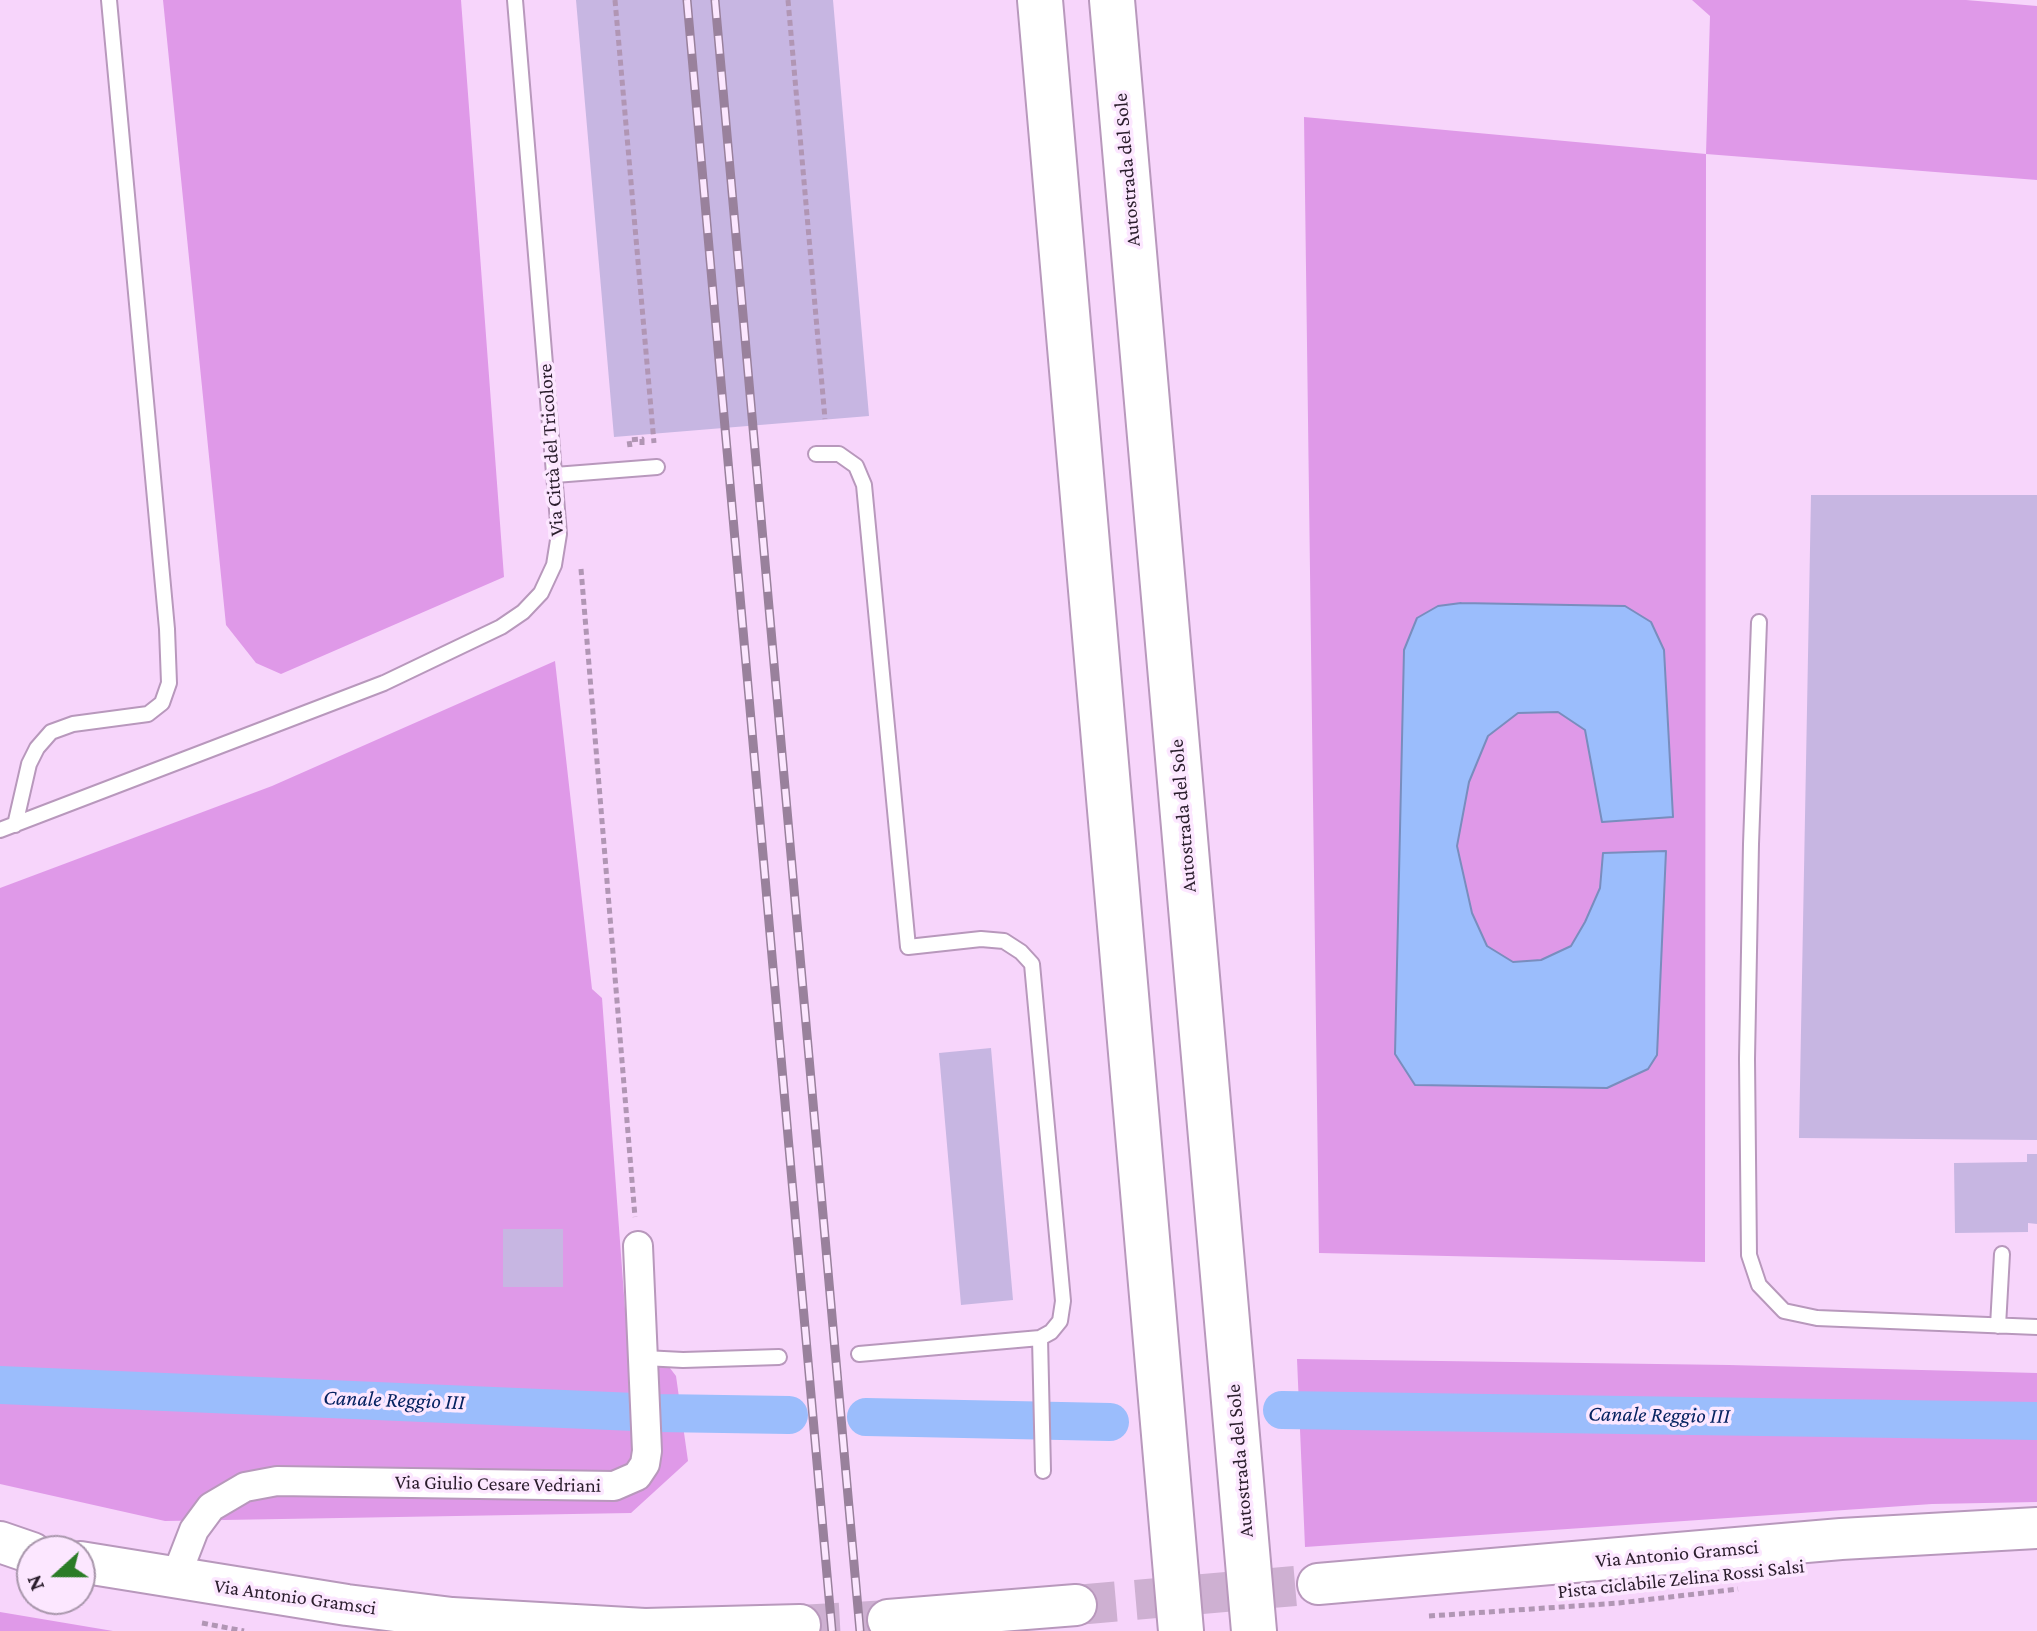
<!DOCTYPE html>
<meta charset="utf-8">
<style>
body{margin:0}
#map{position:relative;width:2037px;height:1631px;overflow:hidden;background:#f7d5fb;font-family:"Crimson Pro",serif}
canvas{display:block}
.north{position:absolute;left:16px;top:1535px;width:80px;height:80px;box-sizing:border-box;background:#fce7ff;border:2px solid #a896ab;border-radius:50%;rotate:249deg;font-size:22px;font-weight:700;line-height:32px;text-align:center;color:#2a1d2c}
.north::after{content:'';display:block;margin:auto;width:28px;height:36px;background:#2b7c27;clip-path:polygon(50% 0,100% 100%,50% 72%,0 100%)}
</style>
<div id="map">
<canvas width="2037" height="1631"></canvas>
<div class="north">N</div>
</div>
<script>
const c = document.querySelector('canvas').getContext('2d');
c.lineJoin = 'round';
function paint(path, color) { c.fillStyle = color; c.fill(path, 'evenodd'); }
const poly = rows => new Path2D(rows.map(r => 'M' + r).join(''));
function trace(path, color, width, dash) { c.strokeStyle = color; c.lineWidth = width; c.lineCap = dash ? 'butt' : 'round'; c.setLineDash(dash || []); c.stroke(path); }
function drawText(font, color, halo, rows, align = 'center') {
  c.font = font + ' "Crimson Pro",serif'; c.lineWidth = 7; c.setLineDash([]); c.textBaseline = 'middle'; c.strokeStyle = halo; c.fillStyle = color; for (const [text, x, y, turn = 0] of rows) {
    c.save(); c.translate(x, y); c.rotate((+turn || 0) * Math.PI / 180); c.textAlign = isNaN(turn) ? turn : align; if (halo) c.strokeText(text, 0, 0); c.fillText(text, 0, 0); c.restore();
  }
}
paint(poly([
 [163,0,461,0,504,577,281,674,256,663,226,625],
 [1692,0,1966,0,2037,6,2037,180,1706,154,1705,1262,1319,1253,1304,117,1706,154,1710,16],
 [555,661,592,989,602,998,625,1309,676,1376,688,1461,631,1513,165,1521,0,1484,0,888,272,786],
 [1297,1359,1729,1365,2037,1373,2037,1502,1932,1504,1305,1547],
 [0,1612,113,1631,0,1631]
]), '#df99e8');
const water = poly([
 [1461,603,1625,606,1651,622,1664,650,1673,817,1602,822,1585,730,1558,712,1518,713,1488,736,1469,782,1457,846,1472,913,1487,946,1513,962,1541,960,1571,946,1585,922,1600,888,1603,853,1666,851,1657,1055,1648,1069,1607,1088,1415,1085,1395,1054,1404,650,1417,618,1438,606,1461,603]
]);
paint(water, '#9bbdfc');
trace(water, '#798dbe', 2);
trace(poly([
 [0,1385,658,1413,789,1415],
 [1282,1410,2037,1421],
 [866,1417,1110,1422]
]), '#9bbdfc', 38);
paint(poly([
 [576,0,833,0,869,416,614,437],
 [1811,495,2037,495,2037,1140,1799,1138],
 [991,1048,1013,1300,961,1305,939,1053],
 [2027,1154,2037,1154,2037,1224,2028,1223,2028,1232,1955,1233,1954,1163,2027,1162],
 [503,1229,563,1229,563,1287,503,1287]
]), '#c7b6e2');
trace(poly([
 [1076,1605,1318,1584],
 [800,1625,888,1620]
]), '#ceb0d2', 40, [40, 20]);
const lane = poly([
 [816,454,839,454,856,466,864,485,908,947,981,939,1004,941,1021,952,1032,964,1063,1301,1060,1321,1051,1332,1040,1338,859,1354],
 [555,475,657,467],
 [1759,622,1751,844,1747,1059,1749,1255,1759,1285,1784,1311,1817,1318,2037,1327],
 [15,825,29,764,37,748,51,732,73,724,148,714,162,703,169,683,167,629,109,0],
 [0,830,384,683,501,627,523,612,541,593,554,565,559,534,515,0],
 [1998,1326,2002,1254],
 [1040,1338,1043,1471],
 [644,1358,683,1360,779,1357]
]);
const street = poly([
 [175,1579,194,1530,211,1507,245,1487,277,1481,614,1486,637,1476,645,1464,647,1451,638,1246]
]);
const secondary = poly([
 [0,1542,32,1553],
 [80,1562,347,1605,452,1618,645,1629,800,1625],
 [1318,1584,1841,1539,2037,1528],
 [888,1620,1076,1605]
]);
const highway = poly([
 [1040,0,1181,1631],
 [1112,0,1254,1631]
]);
trace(lane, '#b898bc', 18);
trace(street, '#b898bc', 32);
trace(secondary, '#b898bc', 44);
trace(highway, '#b898bc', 48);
trace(poly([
 [615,0,654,443],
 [788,0,825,419],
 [630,447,629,440,642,439,642,445],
 [581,569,635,1217],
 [1429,1616,1619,1603,1738,1589],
 [202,1623,244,1631]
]), '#b196b4', 5, [6, 4]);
trace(lane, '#fff', 14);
trace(street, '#fff', 28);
trace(secondary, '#fff', 40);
trace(highway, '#fff', 44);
const rail = poly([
 [687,0,832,1631],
 [715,0,860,1631]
]);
trace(rail, '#99819c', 9);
trace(rail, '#fce7ff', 6, [18]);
drawText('20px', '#2a1d2c', '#fce7ff', [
 ["Autostrada del Sole",1127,170,-95],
 ["Via Città del Tricolore",551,450,-94],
 ["Autostrada del Sole",1183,816,-95],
 ["Autostrada del Sole",1240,1461,-95],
 ["Via Giulio Cesare Vedriani",498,1484,1],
 ["Via Antonio Gramsci",1677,1554,-5],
 ["Pista ciclabile Zelina Rossi Salsi",1681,1579,-6],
 ["Via Antonio Gramsci",295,1597,8]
]);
drawText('italic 22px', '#062361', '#fce7ff', [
 ["Canale Reggio III",394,1400,2],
 ["Canale Reggio III",1659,1415,1]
]);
</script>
